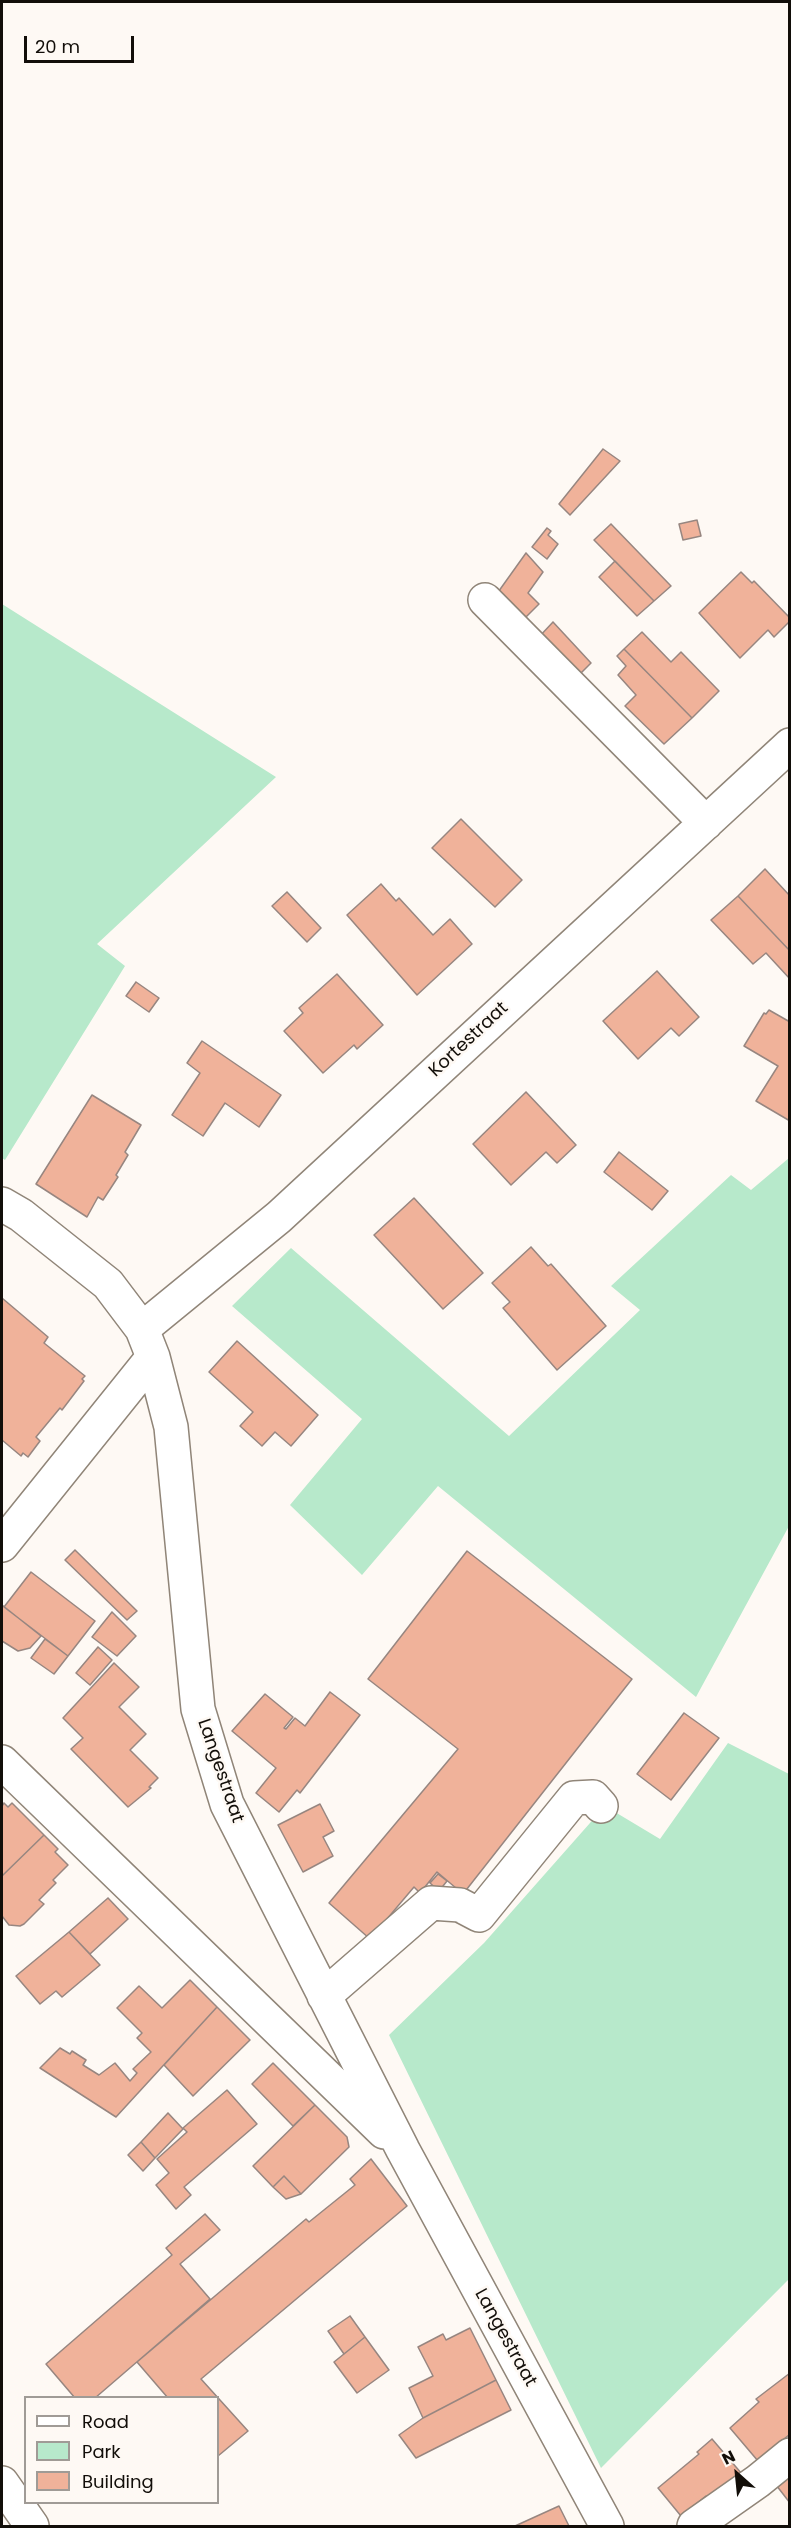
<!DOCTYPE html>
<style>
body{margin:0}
#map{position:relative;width:791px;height:2528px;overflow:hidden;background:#fef9f4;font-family:Poppins,sans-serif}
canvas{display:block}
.frame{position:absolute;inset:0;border:3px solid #120e09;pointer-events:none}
.legend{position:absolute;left:24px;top:2396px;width:195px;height:108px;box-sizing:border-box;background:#fef9f4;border:2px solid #a09b96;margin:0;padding:8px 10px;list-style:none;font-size:18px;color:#120e09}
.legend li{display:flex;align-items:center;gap:12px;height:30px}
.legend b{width:30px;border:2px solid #a09b96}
.north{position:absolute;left:707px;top:2444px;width:60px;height:60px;-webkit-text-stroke:4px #fef9f4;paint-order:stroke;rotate:333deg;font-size:16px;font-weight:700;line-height:24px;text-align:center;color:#120e09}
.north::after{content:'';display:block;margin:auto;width:21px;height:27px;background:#120e09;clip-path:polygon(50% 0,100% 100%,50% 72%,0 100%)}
.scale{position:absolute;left:24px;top:36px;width:110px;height:27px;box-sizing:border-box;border:3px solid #120e09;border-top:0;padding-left:8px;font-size:18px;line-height:21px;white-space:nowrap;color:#120e09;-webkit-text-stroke:4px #fef9f4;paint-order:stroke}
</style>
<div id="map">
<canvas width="791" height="2528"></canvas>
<div class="frame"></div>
<ul class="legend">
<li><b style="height:8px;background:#fff"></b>Road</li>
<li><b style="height:16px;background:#b7e9cb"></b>Park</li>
<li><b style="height:16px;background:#f0b29a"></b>Building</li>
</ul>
<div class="north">N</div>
<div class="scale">20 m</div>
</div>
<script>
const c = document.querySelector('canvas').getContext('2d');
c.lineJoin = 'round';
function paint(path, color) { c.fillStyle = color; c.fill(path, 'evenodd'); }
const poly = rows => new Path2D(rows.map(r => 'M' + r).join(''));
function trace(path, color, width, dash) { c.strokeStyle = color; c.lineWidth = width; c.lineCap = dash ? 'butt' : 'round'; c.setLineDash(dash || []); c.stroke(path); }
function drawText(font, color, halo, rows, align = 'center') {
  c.font = font + ' Poppins,sans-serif'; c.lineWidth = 5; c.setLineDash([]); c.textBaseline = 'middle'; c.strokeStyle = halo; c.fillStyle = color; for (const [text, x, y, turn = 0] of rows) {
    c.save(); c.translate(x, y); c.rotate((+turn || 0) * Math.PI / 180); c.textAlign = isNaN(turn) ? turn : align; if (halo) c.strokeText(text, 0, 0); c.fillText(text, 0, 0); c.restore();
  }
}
paint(poly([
 [2,604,276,777,97,944,125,966,5,1160,2,1158],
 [789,1158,789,1526,696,1697,438,1486,362,1575,290,1505,362,1419,232,1306,291,1248,509,1436,640,1310,611,1286,731,1175,751,1190],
 [728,1743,789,1774,789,2279,601,2468,389,2035,484,1943,605,1806,660,1839]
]), '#b7e9cb');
const building = poly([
 [603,449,620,461,570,515,559,504,603,449],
 [697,520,701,536,683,540,679,524,697,520],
 [611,524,671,586,654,601,594,540,611,524],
 [547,528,551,531,548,535,558,544,547,559,532,547,547,528],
 [526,553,543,572,528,593,539,604,522,621,496,595,526,553],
 [615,561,654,601,637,616,599,577,615,561],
 [741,572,752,583,754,581,790,618,790,621,774,637,768,630,740,658,699,613,741,572],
 [553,622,591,663,577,677,538,638,553,622],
 [642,632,671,662,681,652,719,691,692,718,624,649,642,632],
 [624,649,692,718,664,744,625,706,636,695,618,675,626,666,617,656,624,649],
 [461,819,522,880,495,907,432,848,461,819],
 [765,869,790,896,790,951,738,896,765,869],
 [381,884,396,901,399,898,433,935,450,919,472,944,417,995,347,915,381,884],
 [287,892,321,928,307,942,272,906,287,892],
 [738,896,790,951,790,979,766,953,753,964,711,920,738,896],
 [657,971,699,1017,679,1036,671,1028,638,1059,603,1021,657,971],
 [337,974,383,1025,357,1049,354,1045,323,1073,284,1031,303,1013,299,1008,337,974],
 [136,982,159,998,149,1012,126,996,136,982],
 [769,1010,790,1022,790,1121,756,1101,778,1066,744,1046,764,1013,766,1014,769,1010],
 [202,1041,281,1095,259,1127,225,1103,203,1136,172,1115,200,1073,187,1063,202,1041],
 [526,1092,576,1145,557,1163,546,1152,511,1185,473,1144,526,1092],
 [92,1095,141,1125,125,1152,128,1155,116,1175,118,1177,103,1200,98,1197,87,1217,36,1184,92,1095],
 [619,1152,668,1191,652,1210,604,1172,619,1152],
 [414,1198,483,1273,443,1309,374,1235,414,1198],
 [531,1247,548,1266,551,1264,606,1326,557,1370,503,1308,510,1302,492,1283,531,1247],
 [2,1298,48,1337,44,1343,85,1376,82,1379,84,1381,62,1410,60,1408,36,1437,40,1441,28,1457,23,1453,21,1456,2,1440,2,1298],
 [237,1341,318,1415,291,1446,275,1432,262,1446,240,1426,253,1412,209,1372,237,1341],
 [75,1550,137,1611,127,1620,65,1560,75,1550],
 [467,1551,632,1679,463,1894,437,1872,420,1893,414,1887,370,1939,329,1903,458,1749,368,1679,467,1551],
 [31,1572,95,1621,68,1656,4,1607,31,1572],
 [2,1605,41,1636,30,1648,18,1651,2,1641,2,1605],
 [112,1612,136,1636,117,1656,92,1637,112,1612],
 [45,1639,68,1656,54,1674,31,1658,45,1639],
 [98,1647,112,1660,90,1685,76,1673,98,1647],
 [114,1663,139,1687,119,1707,146,1734,130,1750,158,1778,149,1787,151,1788,128,1807,71,1749,83,1738,63,1718,114,1663],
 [330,1692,360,1715,300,1793,297,1790,279,1812,256,1793,276,1768,232,1731,265,1694,293,1717,284,1728,286,1729,295,1718,305,1726,330,1692],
 [684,1713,719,1738,671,1800,637,1774,684,1713],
 [4,1803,8,1807,12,1803,44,1835,2,1876,2,1806,4,1803],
 [320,1804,334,1831,323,1837,333,1856,303,1872,278,1825,320,1804],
 [44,1835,58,1849,55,1852,68,1865,53,1880,56,1883,39,1900,44,1904,24,1924,20,1926,9,1925,2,1916,2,1876,44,1835],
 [438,1874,447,1881,439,1891,430,1883,438,1874],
 [108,1898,128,1919,90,1954,69,1932,108,1898],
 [69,1932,100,1965,62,1997,56,1991,40,2004,16,1976,69,1932],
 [190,1980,217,2007,116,2117,40,2068,60,2048,70,2054,72,2051,86,2060,83,2065,99,2075,115,2063,130,2081,137,2073,133,2069,151,2052,137,2038,142,2033,117,2008,139,1986,162,2008,190,1980],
 [217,2007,250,2040,193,2096,164,2065,217,2007],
 [273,2063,315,2105,293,2126,252,2084,273,2063],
 [227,2090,257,2124,184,2187,191,2195,176,2209,156,2185,169,2173,157,2159,187,2132,183,2128,227,2090],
 [315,2105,347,2137,349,2147,301,2194,284,2176,273,2187,253,2166,315,2105],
 [168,2113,183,2129,155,2158,141,2142,168,2113],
 [141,2142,155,2158,143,2171,128,2155,141,2142],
 [371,2159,407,2206,201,2379,248,2431,218,2456,218,2398,168,2398,137,2362,306,2219,309,2222,355,2185,350,2179,371,2159],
 [284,2176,301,2194,286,2199,273,2187,284,2176],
 [205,2214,220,2230,180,2264,210,2299,95,2398,75,2398,46,2364,172,2255,166,2248,205,2214],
 [350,2316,365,2337,344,2354,328,2331,350,2316],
 [470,2328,496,2380,423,2418,409,2388,433,2376,418,2347,443,2334,446,2340,470,2328],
 [365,2337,389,2370,357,2393,334,2362,365,2337],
 [790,2373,790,2434,758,2461,730,2428,759,2402,756,2399,790,2373],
 [496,2380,511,2410,416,2458,399,2435,423,2418,496,2380],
 [712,2439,742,2474,710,2501,706,2496,681,2516,658,2488,699,2454,697,2452,712,2439],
 [790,2469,790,2503,773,2481,790,2469],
 [559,2506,569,2526,515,2526,559,2506]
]);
paint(building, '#f0b29a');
trace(building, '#978680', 1.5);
const minor = poly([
 [485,600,706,823],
 [2,1204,21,1215,108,1284,142,1329,153,1357,171,1427,198,1709,227,1804,403,2150,607,2526],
 [142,1329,279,1217,790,745],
 [2,1545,153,1357],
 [2,1762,384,2132],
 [324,1996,431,1903,460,1905,479,1915,574,1798,593,1797,601,1806],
 [2,2483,32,2526],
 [694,2526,758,2481,790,2455]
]);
trace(minor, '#908578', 36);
trace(minor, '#fff', 33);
drawText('18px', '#120e09', '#fef9f4', [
 ["Kortestraat",469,1040,-43],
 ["Langestraat",220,1771,71],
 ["Langestraat",505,2338,61]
]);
</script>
